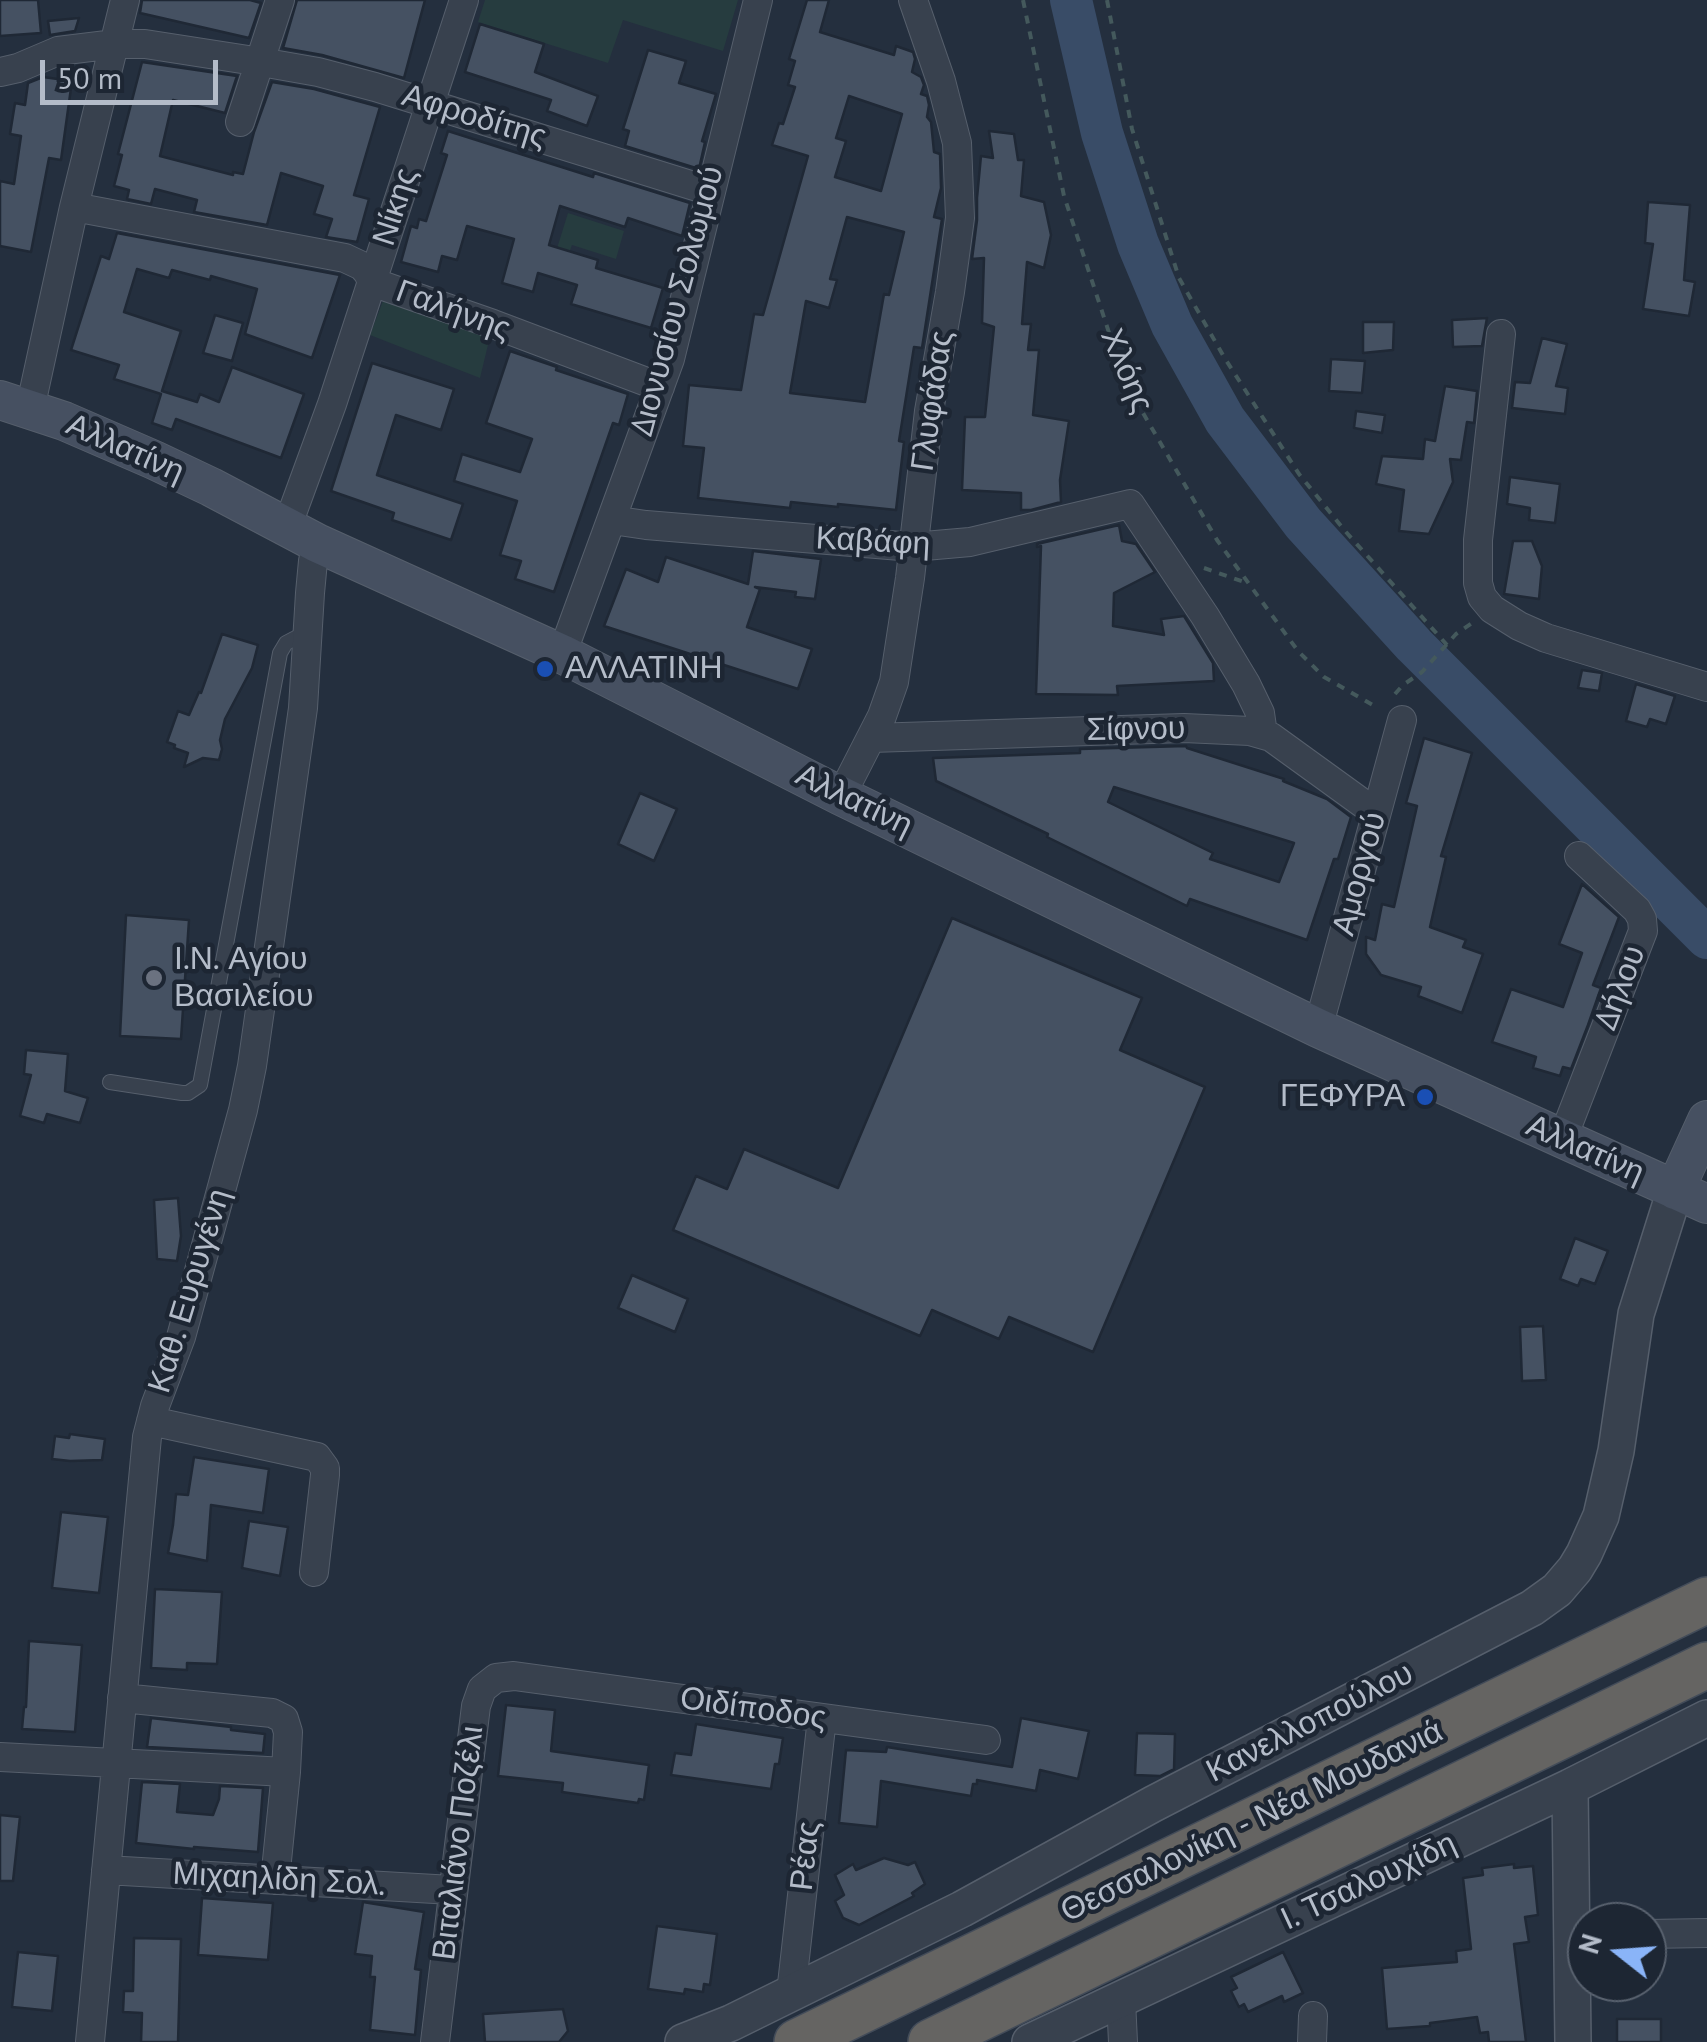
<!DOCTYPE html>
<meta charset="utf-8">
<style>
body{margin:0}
#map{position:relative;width:1707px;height:2042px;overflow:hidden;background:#242f3e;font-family:"PT Sans",sans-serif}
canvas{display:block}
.north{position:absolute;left:1567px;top:1902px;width:100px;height:100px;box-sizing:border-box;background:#1d2633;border:2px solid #59626f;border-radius:50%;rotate:287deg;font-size:28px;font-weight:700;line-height:40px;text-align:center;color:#b4bcc9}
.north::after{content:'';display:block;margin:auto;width:35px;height:45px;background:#8ab4f8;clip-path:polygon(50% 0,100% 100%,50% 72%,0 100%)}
.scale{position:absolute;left:40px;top:60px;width:178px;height:45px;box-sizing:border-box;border:5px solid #b4bcc9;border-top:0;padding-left:12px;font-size:30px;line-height:35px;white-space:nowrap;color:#b4bcc9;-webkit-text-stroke:8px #1d2633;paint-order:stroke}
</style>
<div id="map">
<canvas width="1707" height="2042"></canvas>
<div class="north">N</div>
<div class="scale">50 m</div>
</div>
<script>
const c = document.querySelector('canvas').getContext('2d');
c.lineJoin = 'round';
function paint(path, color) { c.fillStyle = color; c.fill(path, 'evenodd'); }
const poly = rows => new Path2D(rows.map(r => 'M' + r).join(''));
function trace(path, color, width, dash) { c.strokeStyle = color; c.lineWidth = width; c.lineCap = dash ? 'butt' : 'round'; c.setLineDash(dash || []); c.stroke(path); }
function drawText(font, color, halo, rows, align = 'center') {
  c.font = font + ' "PT Sans",sans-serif'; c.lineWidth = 9; c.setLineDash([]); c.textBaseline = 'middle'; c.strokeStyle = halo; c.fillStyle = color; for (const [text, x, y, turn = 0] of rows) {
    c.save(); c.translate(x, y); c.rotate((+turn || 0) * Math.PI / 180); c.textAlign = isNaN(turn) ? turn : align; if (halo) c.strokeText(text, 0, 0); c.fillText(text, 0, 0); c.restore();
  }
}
paint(poly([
 [485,0,738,0,723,51,623,20,608,63,478,22],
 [568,213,624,231,616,259,572,245,566,261,554,258],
 [386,293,493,324,480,378,370,335]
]), '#263c3f');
trace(poly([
 [1071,0,1102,133,1138,244,1172,325,1225,420,1303,523,1414,645,1707,938]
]), '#394c67', 42);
const building = poly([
 [0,0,38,0,41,33,0,36,0,0],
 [142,0,250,0,261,3,249,38,140,13,142,0],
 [297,0,425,0,404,78,322,55,283,48,297,0],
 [807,0,829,0,820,32,894,55,896,46,913,52,915,59,912,72,921,77,924,85,921,94,927,96,929,105,927,117,931,122,934,152,940,154,941,188,934,217,942,219,922,348,914,347,899,441,904,442,896,510,838,504,838,507,791,502,790,508,698,498,704,448,683,446,689,385,741,390,754,314,763,315,808,156,772,145,779,123,783,124,795,87,788,85,795,61,789,59,807,0],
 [849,96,902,114,881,191,835,177,846,141,836,138,849,96],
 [847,217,904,232,889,295,884,294,865,402,790,393,806,301,829,308,837,280,830,279,847,217],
 [79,18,75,31,50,35,48,21,79,18],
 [480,24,544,44,535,72,598,96,587,126,547,111,551,100,465,72,480,24],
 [648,50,686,61,679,83,716,94,702,141,705,142,699,169,625,146,629,131,623,129,648,50],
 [142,62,237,76,225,113,173,100,160,156,233,175,233,172,243,174,254,132,272,82,314,89,380,107,354,195,369,199,357,242,326,237,332,219,314,214,323,186,281,173,267,225,194,212,197,200,155,189,151,204,127,199,129,190,114,186,122,155,118,154,142,62],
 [43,77,72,81,61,160,49,158,31,252,0,246,0,181,14,184,21,136,10,134,15,103,25,105,28,83,43,77],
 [448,131,593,177,594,173,690,203,682,236,628,218,625,227,560,206,549,245,598,260,596,268,663,288,651,328,571,304,577,285,538,273,533,292,502,283,514,239,467,226,457,260,442,256,438,272,401,262,411,226,417,228,419,219,426,221,447,155,441,153,448,131],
 [989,131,1014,134,1018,160,1024,160,1021,196,1044,202,1051,235,1044,268,1027,262,1022,324,1031,324,1028,350,1039,350,1033,415,1069,421,1060,480,1061,502,1031,510,1021,510,1021,493,962,490,965,417,985,417,994,327,982,323,984,258,972,259,977,220,977,198,981,156,993,158,989,131],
 [1648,202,1690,205,1684,280,1695,282,1689,316,1643,309,1653,244,1645,243,1648,202],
 [117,233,340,275,312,358,245,334,257,289,211,276,210,280,172,270,169,278,137,269,124,312,181,331,162,391,197,402,200,394,219,402,232,367,304,394,281,458,176,419,172,430,152,423,161,394,114,379,119,365,71,350,101,256,109,259,117,233],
 [215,315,243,323,232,361,203,353,215,315],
 [1487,318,1482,346,1453,347,1452,320,1487,318],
 [1363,322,1394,322,1393,350,1363,353,1363,322],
 [1542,338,1567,344,1556,386,1568,388,1565,414,1512,408,1515,382,1530,383,1542,338],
 [510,351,557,367,556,370,628,394,619,425,613,423,554,592,515,579,521,561,500,555,517,501,454,481,462,454,520,472,532,439,486,423,510,351],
 [1331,359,1365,361,1362,393,1329,391,1331,359],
 [372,363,454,389,441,430,396,415,377,475,463,504,451,540,392,520,394,513,331,491,372,363],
 [1445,386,1477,391,1474,423,1467,422,1461,460,1450,459,1453,482,1429,534,1399,531,1404,490,1376,484,1382,456,1423,459,1425,439,1435,441,1445,386],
 [1356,411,1385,415,1382,433,1354,428,1356,411],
 [1510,477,1560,484,1555,523,1529,520,1530,508,1507,504,1510,477],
 [1119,525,1122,541,1136,544,1155,572,1114,593,1113,626,1164,635,1161,619,1184,616,1213,663,1214,681,1117,686,1118,695,1036,694,1041,546,1037,547,1037,544,1119,525],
 [1513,541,1532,541,1542,566,1539,599,1504,594,1513,541],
 [753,551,821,559,815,599,795,597,796,592,755,587,760,589,747,627,812,649,798,689,604,626,626,569,658,582,666,557,748,584,753,551],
 [222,634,258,645,252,668,225,719,220,740,222,749,219,760,203,758,184,767,188,753,174,748,175,745,167,742,178,711,189,715,199,692,201,693,222,634],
 [1582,670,1602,673,1599,691,1578,688,1582,670],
 [1636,684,1675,696,1666,724,1650,719,1647,727,1626,721,1636,684],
 [1424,738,1472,753,1441,856,1446,857,1430,927,1466,940,1463,947,1483,954,1462,1013,1418,996,1421,987,1381,975,1366,954,1366,937,1375,940,1382,904,1394,907,1417,806,1406,803,1424,738],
 [1186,746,1187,748,1284,779,1283,781,1327,799,1351,817,1338,859,1334,859,1307,940,1190,899,1187,906,1047,837,1048,834,936,781,933,758,1080,753,1080,749,1186,746],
 [1114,787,1294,843,1279,882,1210,859,1213,853,1108,802,1114,787],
 [640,793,677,809,654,861,618,844,640,793],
 [1582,884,1619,917,1593,985,1601,988,1588,1025,1571,1069,1563,1067,1560,1076,1533,1068,1536,1057,1492,1042,1511,989,1563,1007,1582,953,1559,944,1582,884],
 [126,915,189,920,181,1039,120,1036,126,915],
 [952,918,1142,998,1120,1050,1205,1087,1093,1352,1009,1317,999,1339,932,1310,920,1336,673,1230,696,1176,727,1189,744,1149,838,1188,952,918],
 [26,1050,68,1054,65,1091,88,1098,80,1123,47,1114,44,1123,20,1116,31,1075,24,1074,26,1050],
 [178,1198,181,1236,177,1261,157,1259,154,1200,178,1198],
 [1575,1238,1608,1251,1595,1284,1581,1279,1578,1286,1560,1279,1575,1238],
 [632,1275,688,1299,675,1332,618,1308,632,1275],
 [1543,1326,1546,1380,1522,1381,1520,1327,1543,1326],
 [70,1434,105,1439,102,1460,70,1461,52,1459,55,1436,69,1438,70,1434],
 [194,1457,269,1469,263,1513,211,1505,207,1561,168,1553,173,1525,176,1494,188,1495,194,1457],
 [61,1512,108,1517,99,1593,52,1588,61,1512],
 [249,1521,288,1527,280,1576,242,1568,249,1521],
 [155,1589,222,1592,217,1664,187,1663,187,1670,151,1668,155,1589],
 [29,1641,82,1645,75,1732,22,1729,24,1707,26,1707,29,1641],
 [506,1705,555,1710,551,1751,649,1765,644,1800,639,1799,638,1803,562,1792,563,1783,498,1776,506,1705],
 [151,1718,231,1727,231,1730,265,1734,263,1753,147,1747,151,1718],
 [1021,1718,1089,1731,1078,1779,1040,1770,1036,1791,977,1780,977,1784,973,1784,971,1796,881,1781,877,1827,839,1823,846,1750,886,1752,887,1747,1012,1767,1021,1718],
 [696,1724,783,1738,779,1764,775,1764,771,1789,671,1775,675,1753,691,1755,696,1724],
 [1137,1733,1175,1734,1174,1769,1160,1776,1135,1775,1137,1733],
 [142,1782,180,1784,177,1812,213,1815,219,1799,220,1786,263,1788,258,1852,194,1847,194,1849,136,1843,142,1782],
 [0,1815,20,1817,13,1881,0,1881,0,1815],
 [884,1858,908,1865,915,1862,925,1884,912,1893,914,1896,859,1925,843,1918,835,1901,844,1895,835,1875,853,1864,856,1870,884,1858],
 [1514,1864,1514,1868,1533,1866,1538,1915,1525,1917,1529,1942,1514,1944,1526,2042,1489,2042,1488,2032,1480,2033,1477,2017,1430,2023,1430,2026,1387,2029,1382,1968,1457,1962,1456,1951,1471,1949,1463,1878,1483,1875,1482,1868,1514,1864],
 [202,1898,273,1903,268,1960,198,1955,202,1898],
 [363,1902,424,1912,415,1969,421,1970,415,2035,370,2030,375,1977,370,1977,372,1956,355,1954,363,1902],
 [657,1926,717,1934,710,1985,704,1984,703,1992,685,1989,684,1994,648,1989,657,1926],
 [134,1938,181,1939,178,2042,141,2042,142,2013,123,2012,124,1991,133,1991,134,1938],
 [18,1952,58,1956,52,2011,12,2007,18,1952],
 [1283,1952,1303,1993,1284,2002,1282,1996,1248,2012,1244,2004,1239,2007,1231,1991,1237,1988,1231,1977,1283,1952],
 [563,2009,568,2031,559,2042,485,2042,483,2014,563,2009],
 [1617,2019,1661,2019,1661,2042,1617,2042,1617,2019]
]);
paint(building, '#455162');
trace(building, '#1f2835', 2.5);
const service = poly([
 [110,1082,182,1093,188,1093,200,1085,280,653,286,643,307,632]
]);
const minor = poly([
 [0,72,18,68,58,51,115,44,145,44,261,62,318,72,375,87,710,191],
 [240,122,280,0],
 [74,207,345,258,362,266,368,273,372,282,493,324,660,387],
 [1501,334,1478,540,1478,583,1482,597,1492,609,1519,626,1546,638,1707,687],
 [30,409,74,207,125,0],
 [612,520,646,525,913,547,970,542,1130,504,1205,616,1246,684,1260,713,1263,734],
 [287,527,332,404,464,0],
 [562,654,670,359,758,0],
 [871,738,1184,728,1250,731,1271,737,1376,813],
 [841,796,882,716,894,682,910,578,929,411,950,292,960,218,957,143,941,81,913,0],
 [1318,1028,1402,720],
 [1562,1140,1643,931,1642,919,1637,910,1579,856],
 [151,1421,317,1457,325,1468,325,1475,314,1572],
 [122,1698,272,1713,284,1719,288,1732,286,1772,275,1880],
 [0,1757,286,1772],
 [106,1870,452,1890],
 [1647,1934,1707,1933],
 [791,1993,822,1718],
 [1121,2000,1123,2042],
 [90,2042,147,1437,155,1406,181,1337,243,1110,252,1066,303,708,310,593,313,561,317,543],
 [435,2042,476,1706,482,1689,496,1678,514,1676,986,1740],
 [1312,2042,1313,2016]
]);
const tertiary = poly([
 [1570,1787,1573,2042],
 [683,2042,731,2023,962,1909,1153,1804,1532,1608,1557,1590,1575,1569,1584,1554,1601,1516,1616,1451,1636,1314,1675,1190],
 [1030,2042,1570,1787,1707,1718]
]);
const secondary = poly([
 [0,400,64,421,154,460,211,487,317,543,562,654,841,796,1318,1028,1707,1204],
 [1675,1190,1707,1120]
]);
const trunk = poly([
 [797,2042,1707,1600],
 [931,2042,1707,1665]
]);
trace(service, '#565f6c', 16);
trace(minor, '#565f6c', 30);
trace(tertiary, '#565f6c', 38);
trace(secondary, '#565f6c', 40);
trace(trunk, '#434c59', 48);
trace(poly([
 [1023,0,1064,196,1120,366,1136,401,1217,540,1298,651,1324,677,1378,708],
 [1107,0,1132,129,1179,278,1224,357,1299,474,1346,532,1447,645],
 [1204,568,1247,583],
 [1395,694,1403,685,1422,672,1456,634,1472,623]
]), '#44595c', 4, [8, 8]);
trace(service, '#38414e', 14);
trace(minor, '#38414e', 28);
trace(tertiary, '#38414e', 35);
trace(secondary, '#465061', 38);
trace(trunk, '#656462', 45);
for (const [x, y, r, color] of [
 [545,669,10,"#1a4fb4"],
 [154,978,10,"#6b7280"],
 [1425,1097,10,"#1a4fb4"]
]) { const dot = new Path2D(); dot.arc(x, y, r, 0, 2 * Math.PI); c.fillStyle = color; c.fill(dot); trace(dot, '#1d2633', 4); }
drawText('32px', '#b4bcc9', '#1d2633', [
 ["Αφροδίτης",474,117,17],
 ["Νίκης",396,207,-72],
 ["Διονυσίου Σολωμού",678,301,-75],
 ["Γαλήνης",453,311,20],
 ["Χλόης",1126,371,67],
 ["Γλυφάδας",933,401,-82],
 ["Αλλατίνη",125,449,24],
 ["Καβάφη",873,542,3],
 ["Σίφνου",1136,730,-1],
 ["Αλλατίνη",854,801,26],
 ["Αμοργού",1360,874,-75],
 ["Δήλου",1621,988,-69],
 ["Αλλατίνη",1585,1150,24],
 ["Καθ. Ευρυγένη",190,1291,-73],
 ["Οιδίποδος",753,1709,8],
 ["Κανελλοπούλου",1310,1723,-27],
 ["Θεσσαλονίκη - Νέα Μουδανιά",1252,1822,-26],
 ["Βιταλιάνο Ποζέλι",459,1843,-83],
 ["Ρέας",806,1856,-84],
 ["Μιχαηλίδη Σολ.",279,1880,3],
 ["Ι. Τσαλουχίδη",1369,1882,-25]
]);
drawText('32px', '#b4bcc9', '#1d2633', [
 ["ΑΛΛΑΤΙΝΗ",565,669],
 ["Ι.Ν. Αγίου",174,960],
 ["Βασιλείου",174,997],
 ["ΓΕΦΥΡΑ",1405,1097,"right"]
], 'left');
</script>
